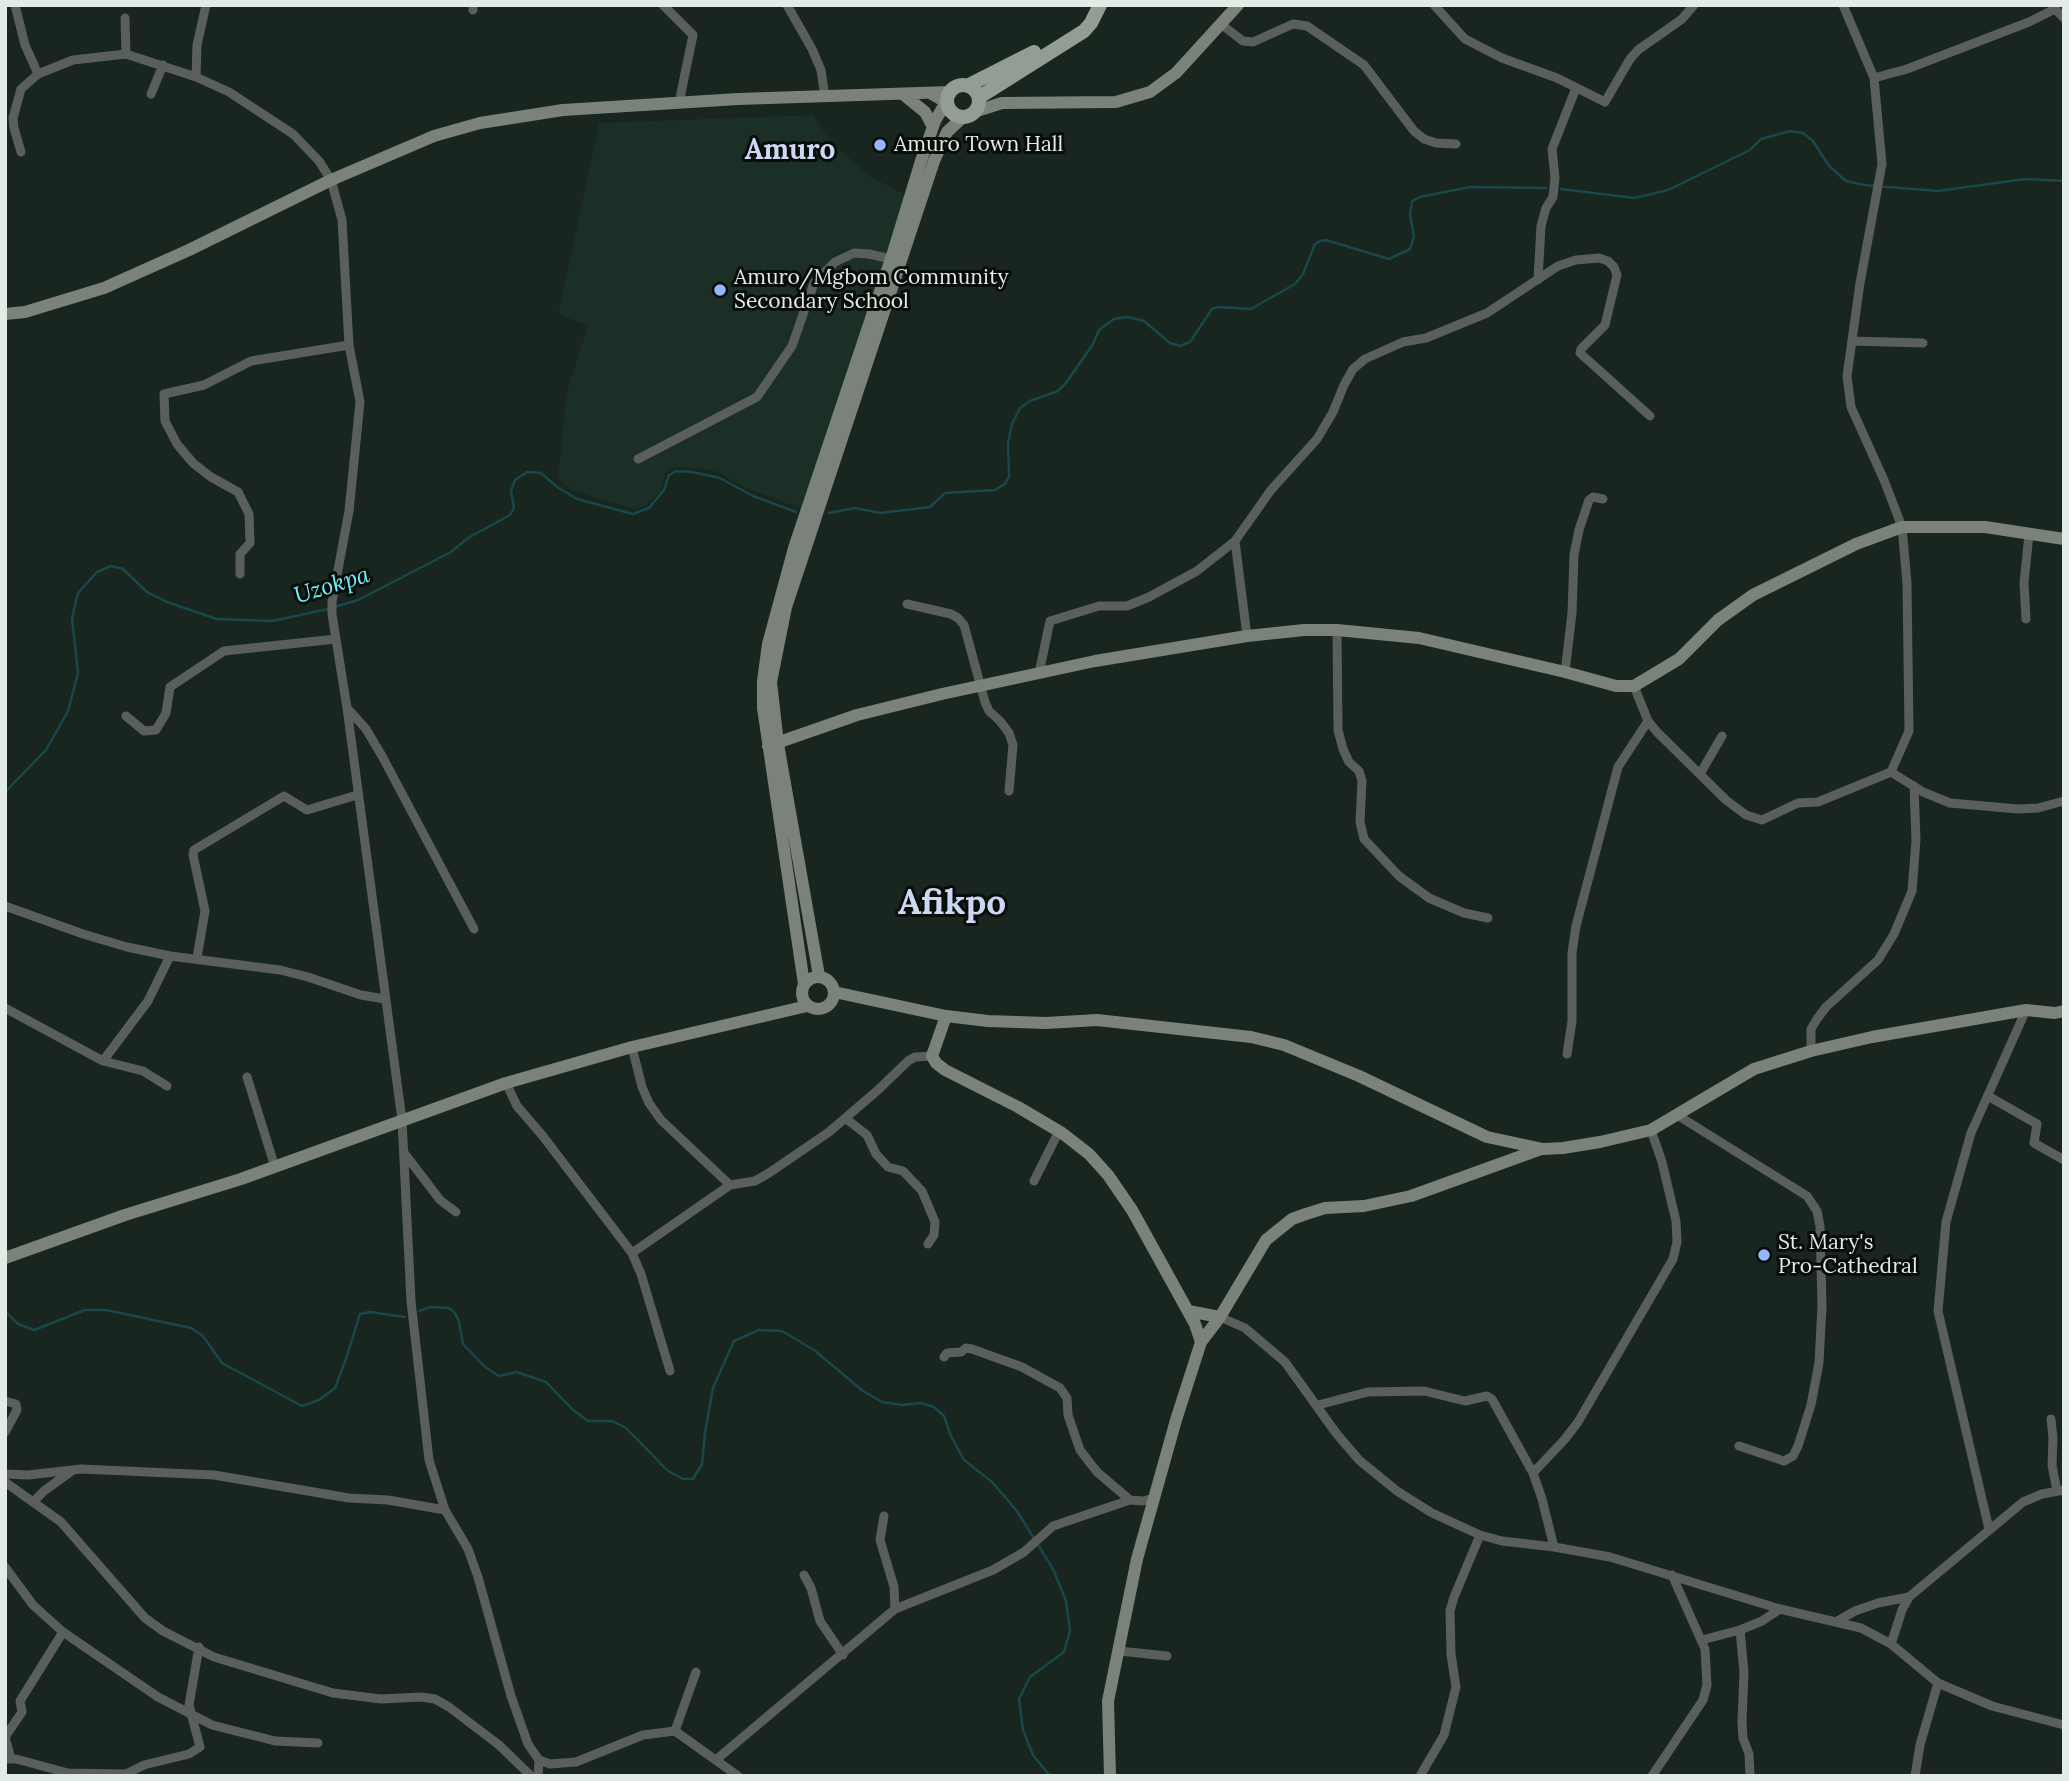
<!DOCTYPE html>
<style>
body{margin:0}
#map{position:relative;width:2069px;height:1781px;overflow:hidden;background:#19251f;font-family:Lora,serif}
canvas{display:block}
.frame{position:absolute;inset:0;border:7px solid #e2ebe6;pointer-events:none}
</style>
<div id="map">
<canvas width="2069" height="1781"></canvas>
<div class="frame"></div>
</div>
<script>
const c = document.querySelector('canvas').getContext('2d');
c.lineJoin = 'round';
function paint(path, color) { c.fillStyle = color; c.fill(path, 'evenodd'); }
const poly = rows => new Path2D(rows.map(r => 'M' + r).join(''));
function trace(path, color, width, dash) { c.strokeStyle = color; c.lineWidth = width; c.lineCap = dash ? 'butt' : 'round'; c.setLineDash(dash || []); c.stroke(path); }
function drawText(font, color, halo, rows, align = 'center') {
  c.font = font + ' Lora,serif'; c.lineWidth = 6; c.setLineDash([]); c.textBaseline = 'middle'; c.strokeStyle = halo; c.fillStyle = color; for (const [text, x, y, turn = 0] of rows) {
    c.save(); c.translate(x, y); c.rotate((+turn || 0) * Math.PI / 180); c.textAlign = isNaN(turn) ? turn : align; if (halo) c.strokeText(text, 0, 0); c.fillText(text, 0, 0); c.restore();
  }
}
paint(poly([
 [813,115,829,139,868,175,905,195,883,267,802,509,743,487,716,471,682,467,672,469,665,474,661,490,647,505,636,510,572,490,558,478,567,390,588,326,558,314,599,123]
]), '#1b2f26');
trace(poly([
 [1561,189,1634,198,1643,196,1668,190,1750,150,1761,139,1790,131,1803,133,1813,141,1829,166,1846,181,1864,185,1938,191,2025,179,2064,181],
 [829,513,855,508,880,513,930,507,945,493,995,490,1005,484,1009,476,1008,443,1012,424,1020,408,1030,401,1058,391,1066,383,1093,344,1099,330,1114,319,1128,317,1144,321,1170,343,1180,346,1190,342,1212,309,1218,307,1251,309,1295,284,1303,274,1315,244,1320,241,1326,240,1389,259,1410,249,1414,236,1410,215,1412,201,1420,197,1470,187,1546,188],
 [334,607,358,600,451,552,468,538,510,515,514,508,511,491,515,480,527,472,541,473,557,487,577,499,633,514,649,508,664,490,669,475,676,471,692,472,720,478,753,496,796,512],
 [5,792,46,750,68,711,78,673,72,618,78,593,97,572,111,566,123,569,147,592,167,602,217,619,272,621,328,609],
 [5,1311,18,1324,34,1330,85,1310,106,1310,191,1328,203,1336,222,1363,302,1406,319,1400,335,1388,346,1359,360,1314,370,1312,405,1317],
 [419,1311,430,1307,449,1308,455,1313,459,1322,463,1344,485,1367,499,1376,517,1372,546,1382,573,1410,588,1421,612,1421,626,1428,668,1471,683,1479,693,1479,702,1464,705,1433,713,1388,734,1341,759,1330,782,1331,814,1350,863,1391,882,1402,902,1405,921,1403,934,1407,944,1416,951,1436,964,1460,992,1482,1017,1511,1053,1569,1066,1601,1070,1631,1064,1652,1030,1677,1019,1699,1023,1730,1033,1755,1050,1776]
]), '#18484c', 2.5);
trace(poly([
 [15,5,25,45,38,74],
 [663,5,693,35,679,103],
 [787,5,812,49,821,70,825,97],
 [1434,5,1465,39,1502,58,1557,78,1605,102,1630,59,1638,50,1682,19,1694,5],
 [473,10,473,5],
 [125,18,126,54],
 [1222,25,1243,41,1253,42,1293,24,1307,26,1364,65,1414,131,1424,139,1436,143,1456,144],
 [196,77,197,45,206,5],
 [1874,78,1907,69,2029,22,2055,9,2064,18],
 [151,94,163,65],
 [21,152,14,128,13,118,21,89,38,74,73,60,126,54,196,77,229,92,293,134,319,161,331,180,342,220,349,345,360,402,349,511,332,602,332,614,347,708,402,1120,411,1301,429,1460,445,1510,468,1549,478,1577,511,1696,528,1744,539,1760,550,1764,576,1762,643,1735,675,1731,738,1776],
 [1538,280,1541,226,1546,208,1553,197,1555,178,1552,149,1576,88],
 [1852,341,1923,343],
 [638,459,757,397,792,346,814,283,835,262,854,253,869,254,891,259],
 [1235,541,1247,636],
 [240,574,240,554,250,543,249,514,238,492,211,477,193,463,177,444,165,421,164,394,204,385,251,361,349,345],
 [907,604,951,614,958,618,964,625,985,702,989,711,1000,721,1009,733,1013,745,1009,791],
 [2026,619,2024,583,2029,534],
 [1337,630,1338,730,1343,749,1349,762,1359,771,1362,781,1360,822,1364,839,1399,876,1429,898,1464,913,1488,918],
 [1565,672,1572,613,1574,555,1579,530,1589,500,1593,497,1603,499],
 [1039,673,1050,621,1099,606,1127,606,1149,597,1197,571,1235,541,1271,490,1317,439,1333,412,1344,385,1353,369,1365,359,1403,342,1426,338,1487,313,1558,266,1576,260,1599,258,1608,261,1614,267,1617,275,1605,325,1581,349,1580,353,1650,416],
 [1634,686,1648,721,1657,732,1726,800,1746,815,1762,820,1798,803,1818,802,1891,772,1909,731,1907,583,1902,527,1884,480,1851,407,1847,376,1860,283,1882,164,1874,78,1843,5],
 [347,708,366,729,382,756,474,929],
 [126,716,144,731,156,730,166,713,170,687,224,651,336,639],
 [1891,772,1923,792,1950,803,2018,809,2038,808,2064,801],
 [1700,774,1722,736],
 [5,906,83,934,127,947,170,956,280,970,308,977,361,995,385,999],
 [197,958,205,911,193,855,194,850,284,796,307,810,357,795],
 [5,1008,103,1061,143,1071,167,1086],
 [632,1047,642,1087,649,1103,661,1120,730,1185],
 [1811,1051,1811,1029,1817,1019,1826,1007,1878,960,1894,934,1912,891,1916,840,1914,786],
 [1567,1054,1572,1021,1572,953,1576,926,1618,767,1648,721],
 [103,1061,148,1001,170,956],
 [247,1077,275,1167],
 [506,1083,517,1106,542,1135,632,1253,641,1274,670,1371],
 [1988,1096,2037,1124,2034,1143,2064,1160],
 [1677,1115,1807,1196,1817,1211,1820,1226,1822,1306,1819,1363,1811,1405,1798,1446,1793,1456,1784,1461,1739,1446],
 [845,1118,867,1135,876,1154,888,1167,903,1171,922,1191,935,1222,934,1235,928,1244],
 [405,1154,440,1200,456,1212],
 [1034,1181,1059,1131],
 [632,1253,730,1185,755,1181,769,1173,829,1132,878,1090,908,1061,915,1057,932,1056],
 [1220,1317,1245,1328,1285,1362,1336,1433,1359,1460,1397,1491,1432,1513,1480,1535,1502,1541,1554,1547,1610,1557,1780,1609,1861,1628,1891,1644,1938,1683,1992,1706,2064,1725],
 [944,1357,947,1353,961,1352,966,1348,972,1349,1022,1367,1060,1388,1067,1398,1068,1415,1080,1450,1097,1472,1130,1500,1143,1501,1154,1498],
 [5,1401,16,1404,17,1410,5,1432],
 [1318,1405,1368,1392,1424,1391,1465,1401,1487,1396,1492,1399,1533,1473,1542,1499,1554,1547],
 [2051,1419,2053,1438,2052,1465,2057,1491],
 [1533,1473,1565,1439,1578,1422,1673,1259,1677,1242,1676,1221,1662,1162,1651,1130],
 [5,1474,28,1475,81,1469,214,1475,349,1498,388,1500,445,1510],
 [5,1482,61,1522,145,1618,163,1631,214,1657,333,1693,381,1699,421,1697,435,1699,449,1707,499,1745,531,1776],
 [33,1502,44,1491,73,1470],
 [884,1516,880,1540,894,1587,895,1609],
 [1989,1529,1938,1311,1946,1222,1971,1133,2026,1010],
 [5,1567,33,1605,63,1632,158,1697,212,1725,275,1741,318,1743],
 [804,1575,811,1588,820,1621,843,1655],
 [1836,1622,1855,1611,1878,1603,1909,1597],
 [1740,1630,1744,1672,1742,1722,1743,1738,1749,1754,1750,1776],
 [1702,1640,1740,1630,1762,1621,1780,1609],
 [1891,1644,1902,1610,1909,1597,2023,1502,2042,1494,2064,1490],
 [1119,1651,1167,1656],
 [675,1731,696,1672],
 [5,1759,16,1759,68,1773,126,1774,144,1765,189,1754,200,1747,189,1705,199,1647],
 [11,1759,5,1737,22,1712,20,1701,63,1632],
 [717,1759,895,1609,993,1570,1024,1552,1053,1526,1130,1500],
 [538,1776,539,1760],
 [1420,1776,1444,1735,1456,1687,1451,1654,1450,1611,1454,1597,1480,1535],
 [1652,1776,1703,1700,1707,1685,1705,1649,1672,1575],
 [1915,1776,1920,1745,1938,1683]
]), '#5b5f5b', 9);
trace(poly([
 [904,95,925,112,933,127],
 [974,112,1002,103,1116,102,1150,92,1176,73,1238,5],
 [5,314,25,312,104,288,189,250,331,180,434,136,480,123,563,110,738,99,950,92],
 [768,746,857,715,942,694,1095,661,1247,636,1304,630,1337,630,1419,638,1565,672,1616,686,1634,686,1679,659,1718,620,1753,595,1856,544,1902,527,1985,527,2064,539],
 [819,976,778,744,771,682,786,607,934,161,947,132,963,117],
 '802 993a16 16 0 1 1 32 0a16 16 0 1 1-32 0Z',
 [804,984,763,708,763,681,768,644,794,548,891,259,921,161,935,121,946,102,930,93],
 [834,992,946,1016,988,1021,1046,1023,1097,1020,1251,1037,1284,1045,1359,1076,1487,1137,1543,1149,1563,1148,1600,1142,1651,1130,1754,1069,1811,1051,1872,1037,2026,1010,2055,1013,2064,1011],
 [946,1016,932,1056,936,1063,945,1070,1018,1107,1062,1133,1089,1154,1108,1175,1132,1210,1195,1324,1201,1342],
 [5,1258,125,1215,241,1179,506,1083,632,1047,807,1006],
 [1188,1311,1220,1317],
 [1110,1776,1108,1701,1137,1559,1176,1420,1201,1342,1220,1317,1266,1240,1292,1219,1306,1214,1325,1208,1364,1206,1411,1196,1541,1149]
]), '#7b827b', 12);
trace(poly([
 '947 101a16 16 0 1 1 32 0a16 16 0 1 1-32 0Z',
 [969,85,1034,52],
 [981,96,1084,31,1091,23,1100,5]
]), '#949d93', 14);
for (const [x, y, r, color] of [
 [880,145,7,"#94b7fd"],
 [720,290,7,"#94b7fd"],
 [1764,1255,7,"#94b7fd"]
]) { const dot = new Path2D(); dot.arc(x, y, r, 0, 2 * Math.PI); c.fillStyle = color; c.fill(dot); trace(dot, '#080d0a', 2.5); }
drawText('21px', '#e2ebe6', '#080d0a', [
 ["Amuro Town Hall",894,145],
 ["Amuro/Mgbom Community",734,278],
 ["Secondary School",734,302],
 ["St. Mary's",1778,1243],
 ["Pro-Cathedral",1778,1267]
], 'left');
drawText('italic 23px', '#71f3fe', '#080d0a', [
 ["Uzokpa",332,586,-17]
]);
drawText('bold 28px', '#cbd9f4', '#080d0a', [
 ["Amuro",790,151]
]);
drawText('bold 35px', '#cbd9f4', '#080d0a', [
 ["Afikpo",952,904]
]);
</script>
